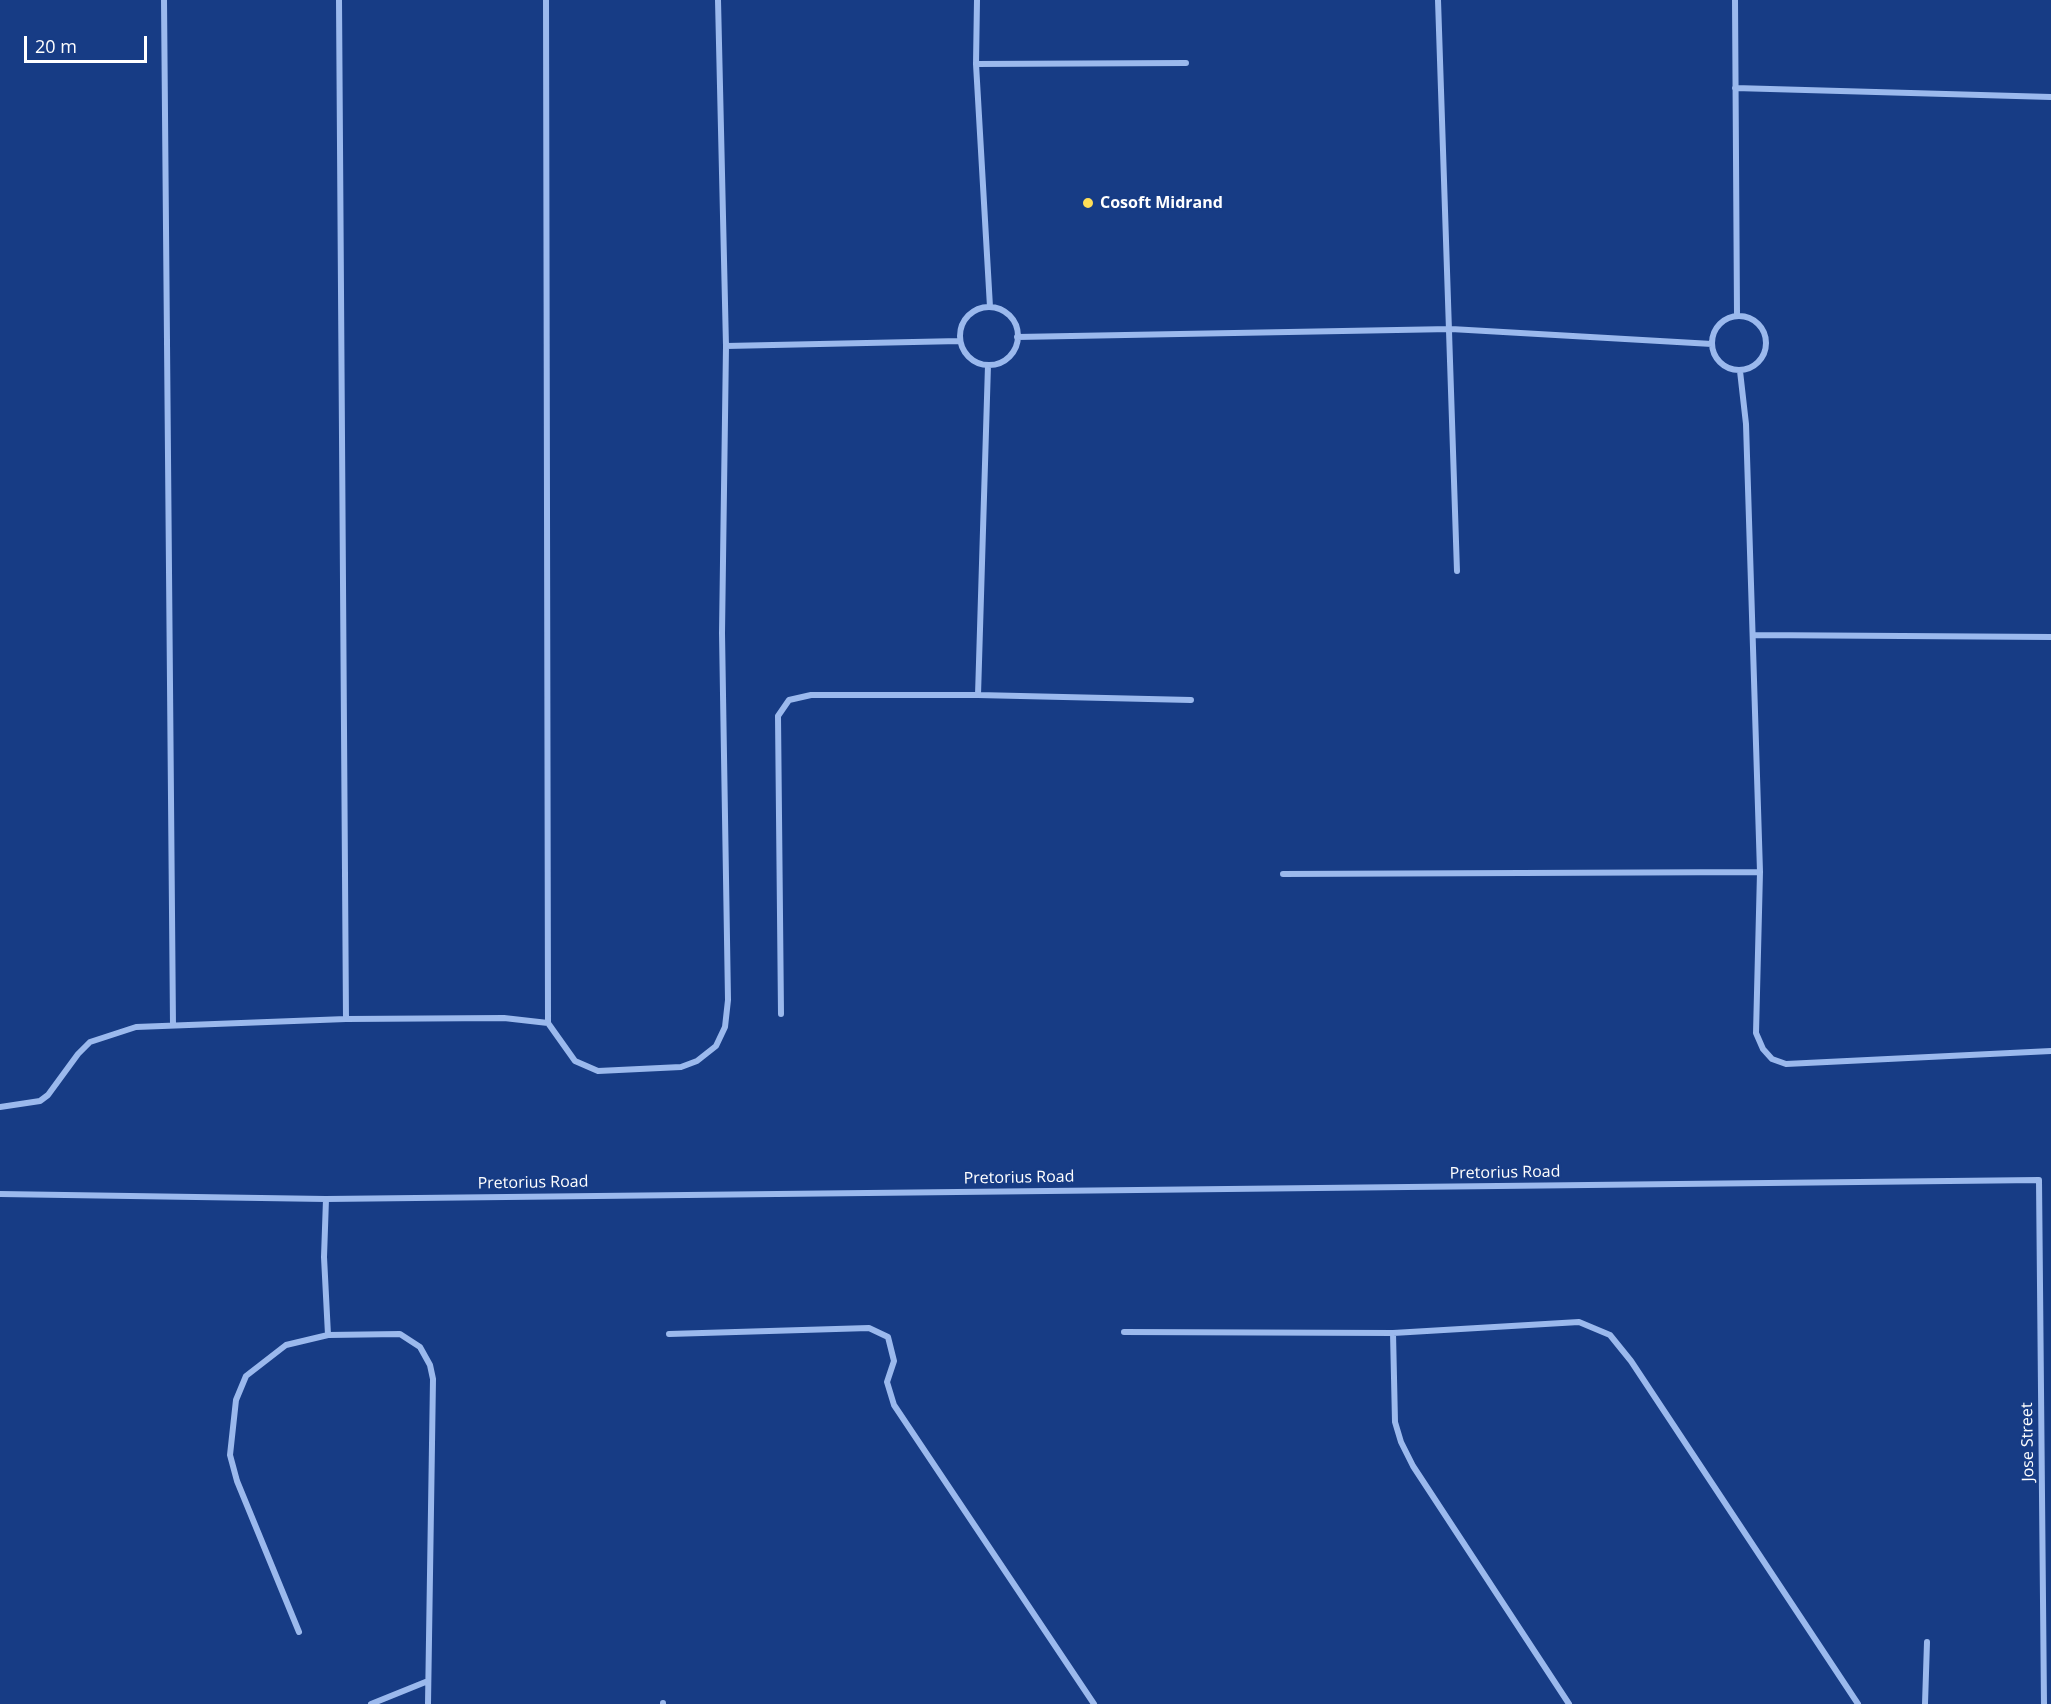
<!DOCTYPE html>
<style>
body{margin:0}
#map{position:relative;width:2051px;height:1704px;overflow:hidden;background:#173c85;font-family:"Open Sans",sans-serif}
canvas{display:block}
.scale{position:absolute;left:24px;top:36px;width:123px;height:27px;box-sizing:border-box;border:3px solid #fff;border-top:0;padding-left:8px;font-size:18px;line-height:21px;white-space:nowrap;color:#fff;-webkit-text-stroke:4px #173c85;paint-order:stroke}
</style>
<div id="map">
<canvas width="2051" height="1704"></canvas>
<div class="scale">20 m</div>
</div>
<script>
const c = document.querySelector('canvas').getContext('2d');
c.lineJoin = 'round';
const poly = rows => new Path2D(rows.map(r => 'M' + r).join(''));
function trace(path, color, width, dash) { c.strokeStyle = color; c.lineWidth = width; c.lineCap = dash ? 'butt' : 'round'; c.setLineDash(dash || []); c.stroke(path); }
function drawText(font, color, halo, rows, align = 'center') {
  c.font = font + ' "Open Sans",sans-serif'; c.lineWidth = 4.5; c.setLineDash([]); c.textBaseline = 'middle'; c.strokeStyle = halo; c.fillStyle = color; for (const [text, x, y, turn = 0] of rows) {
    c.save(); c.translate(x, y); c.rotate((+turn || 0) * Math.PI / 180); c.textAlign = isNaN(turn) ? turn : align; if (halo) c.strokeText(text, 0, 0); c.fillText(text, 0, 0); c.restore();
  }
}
trace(poly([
 [164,0,173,1025],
 [339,0,346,1019],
 [546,0,548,1023,575,1061,598,1071,681,1067,697,1061,716,1046,725,1027,728,1000,722,633,726,346,718,0],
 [977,0,976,64,990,307],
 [1438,0,1457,571],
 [1735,0,1737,315],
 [976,64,1186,63],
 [1735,88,2051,97],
 '960 336a29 29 0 1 1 58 0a29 29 0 1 1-58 0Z',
 '1712 343a27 27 0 1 1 54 0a27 27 0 1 1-54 0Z',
 [1017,337,1451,329,1712,344],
 [726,346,960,341],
 [1740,371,1746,424,1760,872,1756,1033,1763,1049,1772,1059,1786,1064,2051,1051],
 [1753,635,2051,637],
 [978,695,988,365],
 [1283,874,1760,872],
 [781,1014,778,716,789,700,811,695,978,695,1191,700],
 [0,1107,40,1101,48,1095,78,1054,90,1042,136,1027,346,1019,504,1018,548,1023],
 [0,1194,326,1199,2039,1180,2044,1704],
 [326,1199,324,1257,328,1335],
 [1124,1332,1393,1333,1579,1322,1610,1335,1631,1361,1858,1704],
 [1393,1333,1395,1422,1401,1442,1413,1466,1569,1704],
 [669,1334,869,1328,888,1337,894,1361,887,1382,894,1405,1094,1704],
 [299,1632,237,1481,230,1455,236,1400,246,1376,286,1345,328,1335,400,1334,420,1347,430,1365,433,1379,428,1704],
 [663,1703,663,1704],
 [371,1704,428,1681],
 [1925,1704,1927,1642]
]), '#9bb9ed', 6);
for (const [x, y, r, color] of [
 [1088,203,6,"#ffde57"]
]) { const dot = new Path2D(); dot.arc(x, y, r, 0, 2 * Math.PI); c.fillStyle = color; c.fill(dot); trace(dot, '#173c85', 2); }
drawText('bold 16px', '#fff', '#173c85', [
 ["Cosoft Midrand",1100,203]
], 'left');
drawText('16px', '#fff', '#173c85', [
 ["Pretorius Road",1505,1173,-1],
 ["Pretorius Road",1019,1178,-1],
 ["Pretorius Road",533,1183,-1],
 ["Jose Street",2028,1442,-91]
]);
</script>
